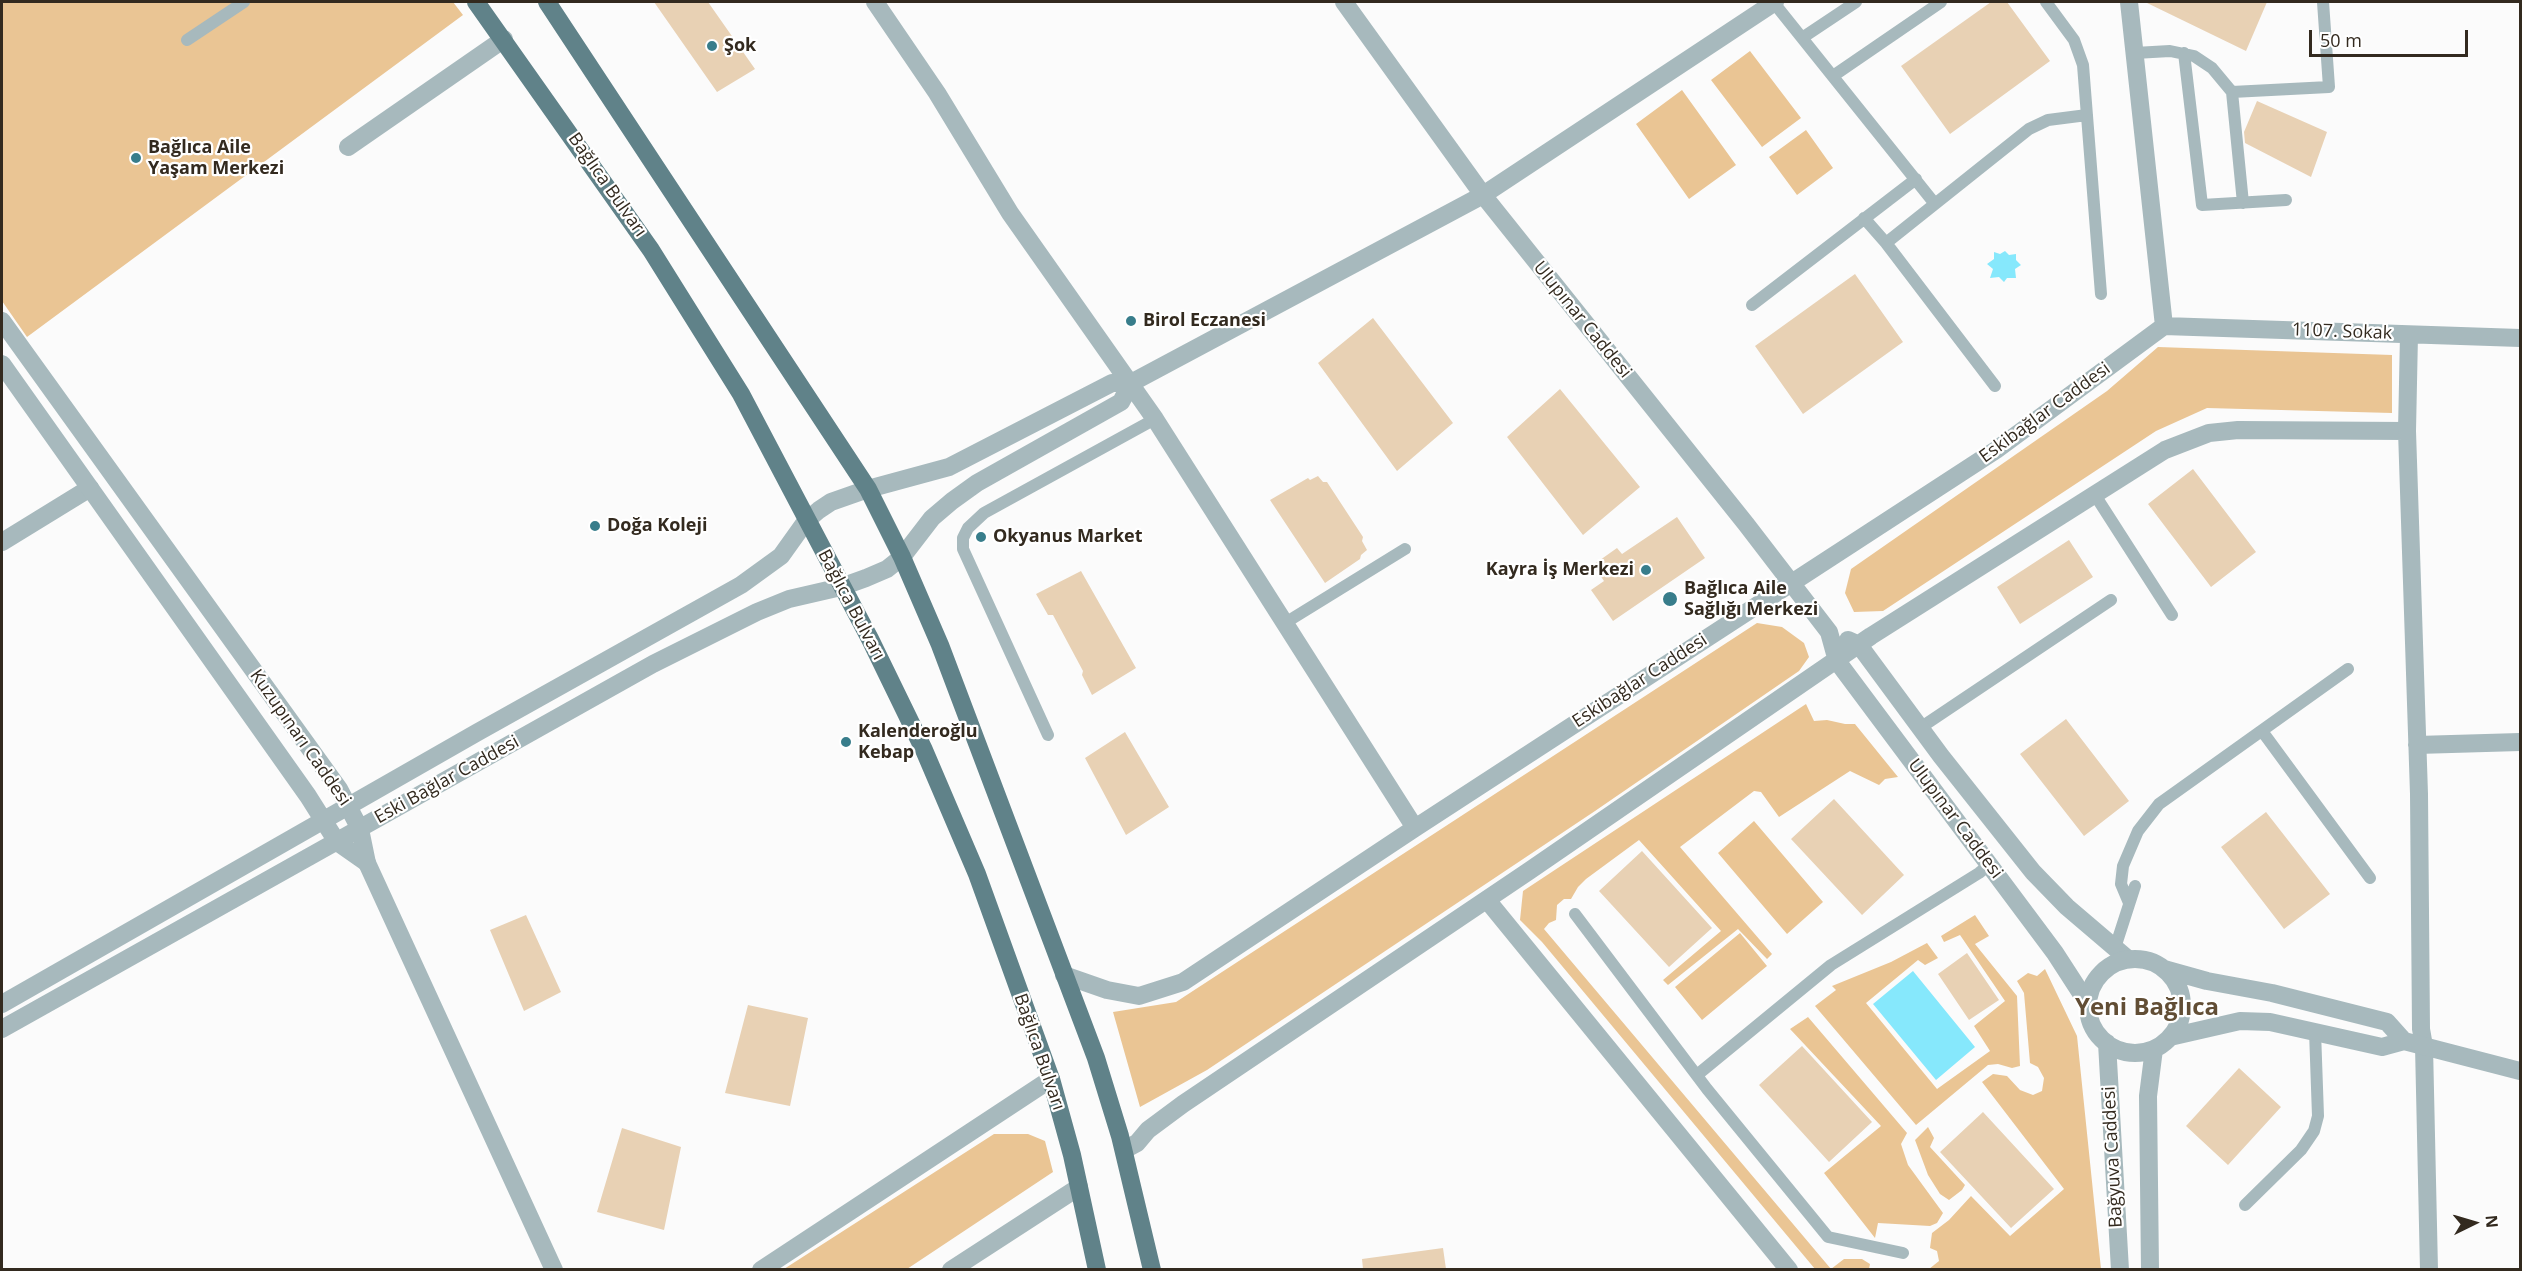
<!DOCTYPE html>
<meta charset="utf-8">
<style>
body{margin:0}
#map{position:relative;width:2522px;height:1271px;overflow:hidden;background:#fbfbfb;font-family:"Open Sans",sans-serif}
canvas{display:block}
.frame{position:absolute;inset:0;border:3px solid #332a1f;pointer-events:none}
.north{position:absolute;left:2444px;top:1193px;width:60px;height:60px;-webkit-text-stroke:4px #fff;paint-order:stroke;rotate:85deg;font-size:16px;font-weight:700;line-height:24px;text-align:center;color:#332a1f}
.north::after{content:'';display:block;margin:auto;width:21px;height:27px;background:#332a1f;clip-path:polygon(50% 0,100% 100%,50% 72%,0 100%)}
.scale{position:absolute;left:2309px;top:30px;width:159px;height:27px;box-sizing:border-box;border:3px solid #332a1f;border-top:0;padding-left:8px;font-size:18px;line-height:21px;white-space:nowrap;color:#332a1f;-webkit-text-stroke:4px #fff;paint-order:stroke}
</style>
<div id="map">
<canvas width="2522" height="1271"></canvas>
<div class="frame"></div>
<div class="north">N</div>
<div class="scale">50 m</div>
</div>
<script>
const c = document.querySelector('canvas').getContext('2d');
c.lineJoin = 'round';
function paint(path, color) { c.fillStyle = color; c.fill(path, 'evenodd'); }
const poly = rows => new Path2D(rows.map(r => 'M' + r).join(''));
function trace(path, color, width, dash) { c.strokeStyle = color; c.lineWidth = width; c.lineCap = dash ? 'butt' : 'round'; c.setLineDash(dash || []); c.stroke(path); }
function drawText(font, color, halo, rows, align = 'center') {
  c.font = font + ' "Open Sans",sans-serif'; c.lineWidth = 4.5; c.setLineDash([]); c.textBaseline = 'middle'; c.strokeStyle = halo; c.fillStyle = color; for (const [text, x, y, turn = 0] of rows) {
    c.save(); c.translate(x, y); c.rotate((+turn || 0) * Math.PI / 180); c.textAlign = isNaN(turn) ? turn : align; if (halo) c.strokeText(text, 0, 0); c.fillText(text, 0, 0); c.restore();
  }
}
paint(poly([
 [2,2,453,2,463,15,27,337,2,301],
 [1750,51,1801,118,1762,147,1711,80],
 [1682,90,1736,165,1689,199,1636,124],
 [1806,130,1833,168,1797,195,1769,157],
 [2158,347,2392,355,2392,413,2207,408,2156,431,1883,611,1854,612,1845,593,1851,569,2107,391],
 [1757,623,1782,627,1804,643,1809,657,1799,671,1595,811,1207,1070,1140,1107,1113,1012,1176,1002],
 [1806,704,1814,721,1827,720,1845,724,1855,724,1898,777,1885,779,1879,785,1850,771,1779,817,1761,792,1754,791,1680,847,1772,954,1767,959,1738,929,1668,985,1663,980,1721,931,1639,840,1586,879,1578,887,1571,899,1564,899,1557,905,1556,920,1549,923,1544,929,1831,1269,1844,1259,1862,1259,1870,1264,1869,1269,1815,1269,1542,942,1520,920,1523,891],
 [1754,821,1823,902,1787,934,1718,853],
 [1975,915,1989,936,1975,944,2017,996,2020,1066,2012,1068,1998,1064,1988,1065,1916,1125,1815,1006,1836,990,1832,986,1891,962,1927,943,1938,958,1925,965,1918,960,1866,1003,1937,1089,1990,1051,1974,1026,2005,1001,1960,935,1944,942,1941,936],
 [1740,933,1767,966,1702,1020,1675,987],
 [2045,969,2077,1036,2101,1269,1929,1269,1939,1261,1937,1251,1930,1248,1932,1233,1949,1220,1971,1196,2010,1236,2064,1189,1982,1082,1993,1074,2007,1076,2020,1090,2033,1095,2042,1091,2044,1078,2038,1067,2030,1063,2024,993,2017,981,2028,973,2037,976],
 [1808,1017,1907,1133,1901,1144,1908,1165,1943,1213,1937,1223,1930,1226,1878,1223,1875,1238,1824,1173,1881,1126,1790,1029],
 [1928,1127,1934,1138,1930,1147,1965,1185,1962,1190,1949,1200,1940,1194,1928,1175,1915,1140],
 [994,1134,1028,1134,1045,1141,1053,1172,907,1269,784,1269]
]), '#eac594');
paint(poly([
 [2005,251,2009,255,2016,254,2016,260,2021,265,2015,269,2016,278,2007,278,2004,282,1999,277,1990,278,1993,269,1987,264,1994,259,1994,252,2000,254],
 [1913,971,1975,1047,1936,1080,1873,1004]
]), '#86e8fc');
paint(poly([
 [654,2,708,2,755,69,717,92],
 [1991,2,2007,2,2050,61,1950,134,1901,66],
 [2145,2,2267,2,2246,51],
 [2257,101,2327,132,2311,177,2245,143,2244,132],
 [1855,274,1903,342,1803,414,1755,346],
 [1373,318,1453,423,1397,471,1318,363],
 [1560,389,1640,487,1583,535,1507,437],
 [2193,469,2256,552,2211,587,2148,504],
 [1318,476,1323,482,1327,482,1363,537,1362,541,1367,550,1361,555,1360,559,1325,583,1270,500,1308,478,1310,480],
 [1677,517,1705,558,1613,621,1591,590,1604,581,1593,565,1617,548,1622,554],
 [2069,540,2093,577,2020,624,1997,587],
 [1081,571,1136,668,1092,695,1082,675,1083,671,1053,615,1048,615,1036,594],
 [2066,719,2129,801,2084,836,2020,754],
 [1125,732,1169,807,1126,835,1085,758],
 [1834,799,1904,875,1862,915,1791,839],
 [2266,812,2330,894,2284,929,2221,847],
 [1642,851,1712,928,1669,967,1599,891],
 [526,915,561,992,524,1011,490,930],
 [1967,953,1999,1000,1969,1020,1938,974],
 [748,1005,808,1018,790,1106,725,1093],
 [1802,1046,1872,1122,1829,1162,1759,1085],
 [2239,1068,2281,1107,2228,1165,2186,1126],
 [1983,1112,2054,1189,2011,1228,1940,1152],
 [622,1128,681,1147,664,1230,597,1212],
 [1443,1248,1446,1269,1363,1269,1362,1259]
]), '#e8d1b4');
trace(poly([
 [2046,2,2074,40,2083,65,2101,294],
 [1774,3,1935,204],
 [1802,38,1856,2],
 [187,40,244,2],
 [2135,53,2170,51,2194,56,2212,68,2232,92,2329,87,2323,2],
 [2184,53,2202,205,2286,200],
 [1833,76,1941,2],
 [2232,92,2243,203],
 [1864,218,1886,243,1995,386],
 [1886,243,2029,129,2048,120,2087,115],
 [1752,305,1916,179],
 [2095,495,2172,615],
 [1285,623,1405,549],
 [1920,728,2111,600],
 [2262,731,2370,878],
 [1048,735,963,549,963,538,968,528,984,513,1155,419],
 [2129,903,2121,884,2123,866,2138,831,2159,804,2348,669],
 [1575,914,1707,1089,1828,1237,1903,1253],
 [2115,948,2135,886],
 [1697,1075,1831,965,1979,873,1989,865],
 [2245,1205,2301,1150,2314,1131,2318,1116,2315,1031]
]), '#a7b9bd', 12);
trace(poly([
 [875,2,937,93,1010,213,1155,419,1415,828],
 [1344,2,1483,195,1746,524,1829,632,1837,661,2055,953,2088,1004],
 [348,147,504,39],
 [2164,326,2520,338],
 [2409,335,2407,431,2419,794,2421,1029,2424,1046,2429,1270],
 [868,489,949,467,1112,383,1131,383,1483,195,1775,2],
 [2,542,90,488],
 [902,557,932,518,952,501,977,483,1121,402,1131,383],
 [1848,640,1859,645,1941,756,2033,872,2067,907,2128,959],
 [2417,745,2520,742],
 [367,863,554,1270],
 [1487,900,1789,1270],
 [1064,975,1107,990,1139,996,1183,982,1415,828,1996,450,2164,326,2129,2],
 [1124,1150,1137,1143,1148,1130,1183,1104,1529,871,1871,636,2165,450,2209,433,2238,430,2407,431],
 [761,1270,1051,1079],
 [951,1270,1079,1187]
]), '#a7b9bd', 18);
trace(poly([
 [2,321,339,789,360,829,367,863],
 [2,364,308,796,337,842,367,863],
 '2088 1006a47 47 0 1 1 94 0a47 47 0 1 1-94 0Z',
 [2164,969,2207,981,2272,993,2387,1022,2404,1041],
 [2,1004,478,732,741,585,781,556,806,521,819,510,831,502,868,489],
 [2,1029,653,664,757,612,789,599,841,587,866,578,887,569,902,557],
 [2170,1037,2240,1021,2270,1022,2382,1047,2404,1041,2520,1071],
 [2107,1043,2120,1270],
 [2150,1270,2148,1096,2154,1049]
]), '#a7b9bd', 18);
trace(poly([
 [476,2,651,250,741,394,870,639,924,750,977,874,1051,1079,1072,1155,1097,1270],
 [547,2,868,489,902,557,940,645,1096,1058,1120,1136,1152,1270]
]), '#608289', 18);
for (const [x, y, r, color] of [
 [712,46,6,"#387d8b"],
 [136,158,6,"#387d8b"],
 [1131,321,6,"#387d8b"],
 [595,526,6,"#387d8b"],
 [981,537,6,"#387d8b"],
 [1646,570,6,"#387d8b"],
 [1670,599,8,"#387d8b"],
 [846,742,6,"#387d8b"]
]) { const dot = new Path2D(); dot.arc(x, y, r, 0, 2 * Math.PI); c.fillStyle = color; c.fill(dot); trace(dot, '#fff', 2); }
drawText('bold 18px', '#332a1f', '#fff', [
 ["Şok",724,46],
 ["Bağlıca Aile",148,148],
 ["Yaşam Merkezi",148,169],
 ["Birol Eczanesi",1143,321],
 ["Doğa Koleji",607,526],
 ["Okyanus Market",993,537],
 ["Kayra İş Merkezi",1634,570,"right"],
 ["Bağlıca Aile",1684,589],
 ["Sağlığı Merkezi",1684,610],
 ["Kalenderoğlu",858,732],
 ["Kebap",858,753]
], 'left');
drawText('18px', '#332a1f', '#fff', [
 ["Bağlıca Bulvarı",607,185,55],
 ["Ulupınar Caddesi",1582,320,51],
 ["1107. Sokak",2342,332,2],
 ["Eskibağlar Caddesi",2045,413,-36],
 ["Bağlıca Bulvarı",851,605,62],
 ["Eskibağlar Caddesi",1640,681,-33],
 ["Kuzupınarı Caddesi",300,738,55],
 ["Eski Bağlar Caddesi",447,780,-29],
 ["Ulupınar Caddesi",1955,819,53],
 ["Bağlıca Bulvarı",1039,1052,71],
 ["Bağyuva Caddesi",2113,1157,-93]
]);
drawText('bold 24px', '#624e35', '#fff', [
 ["Yeni Bağlıca",2147,1008]
]);
</script>
